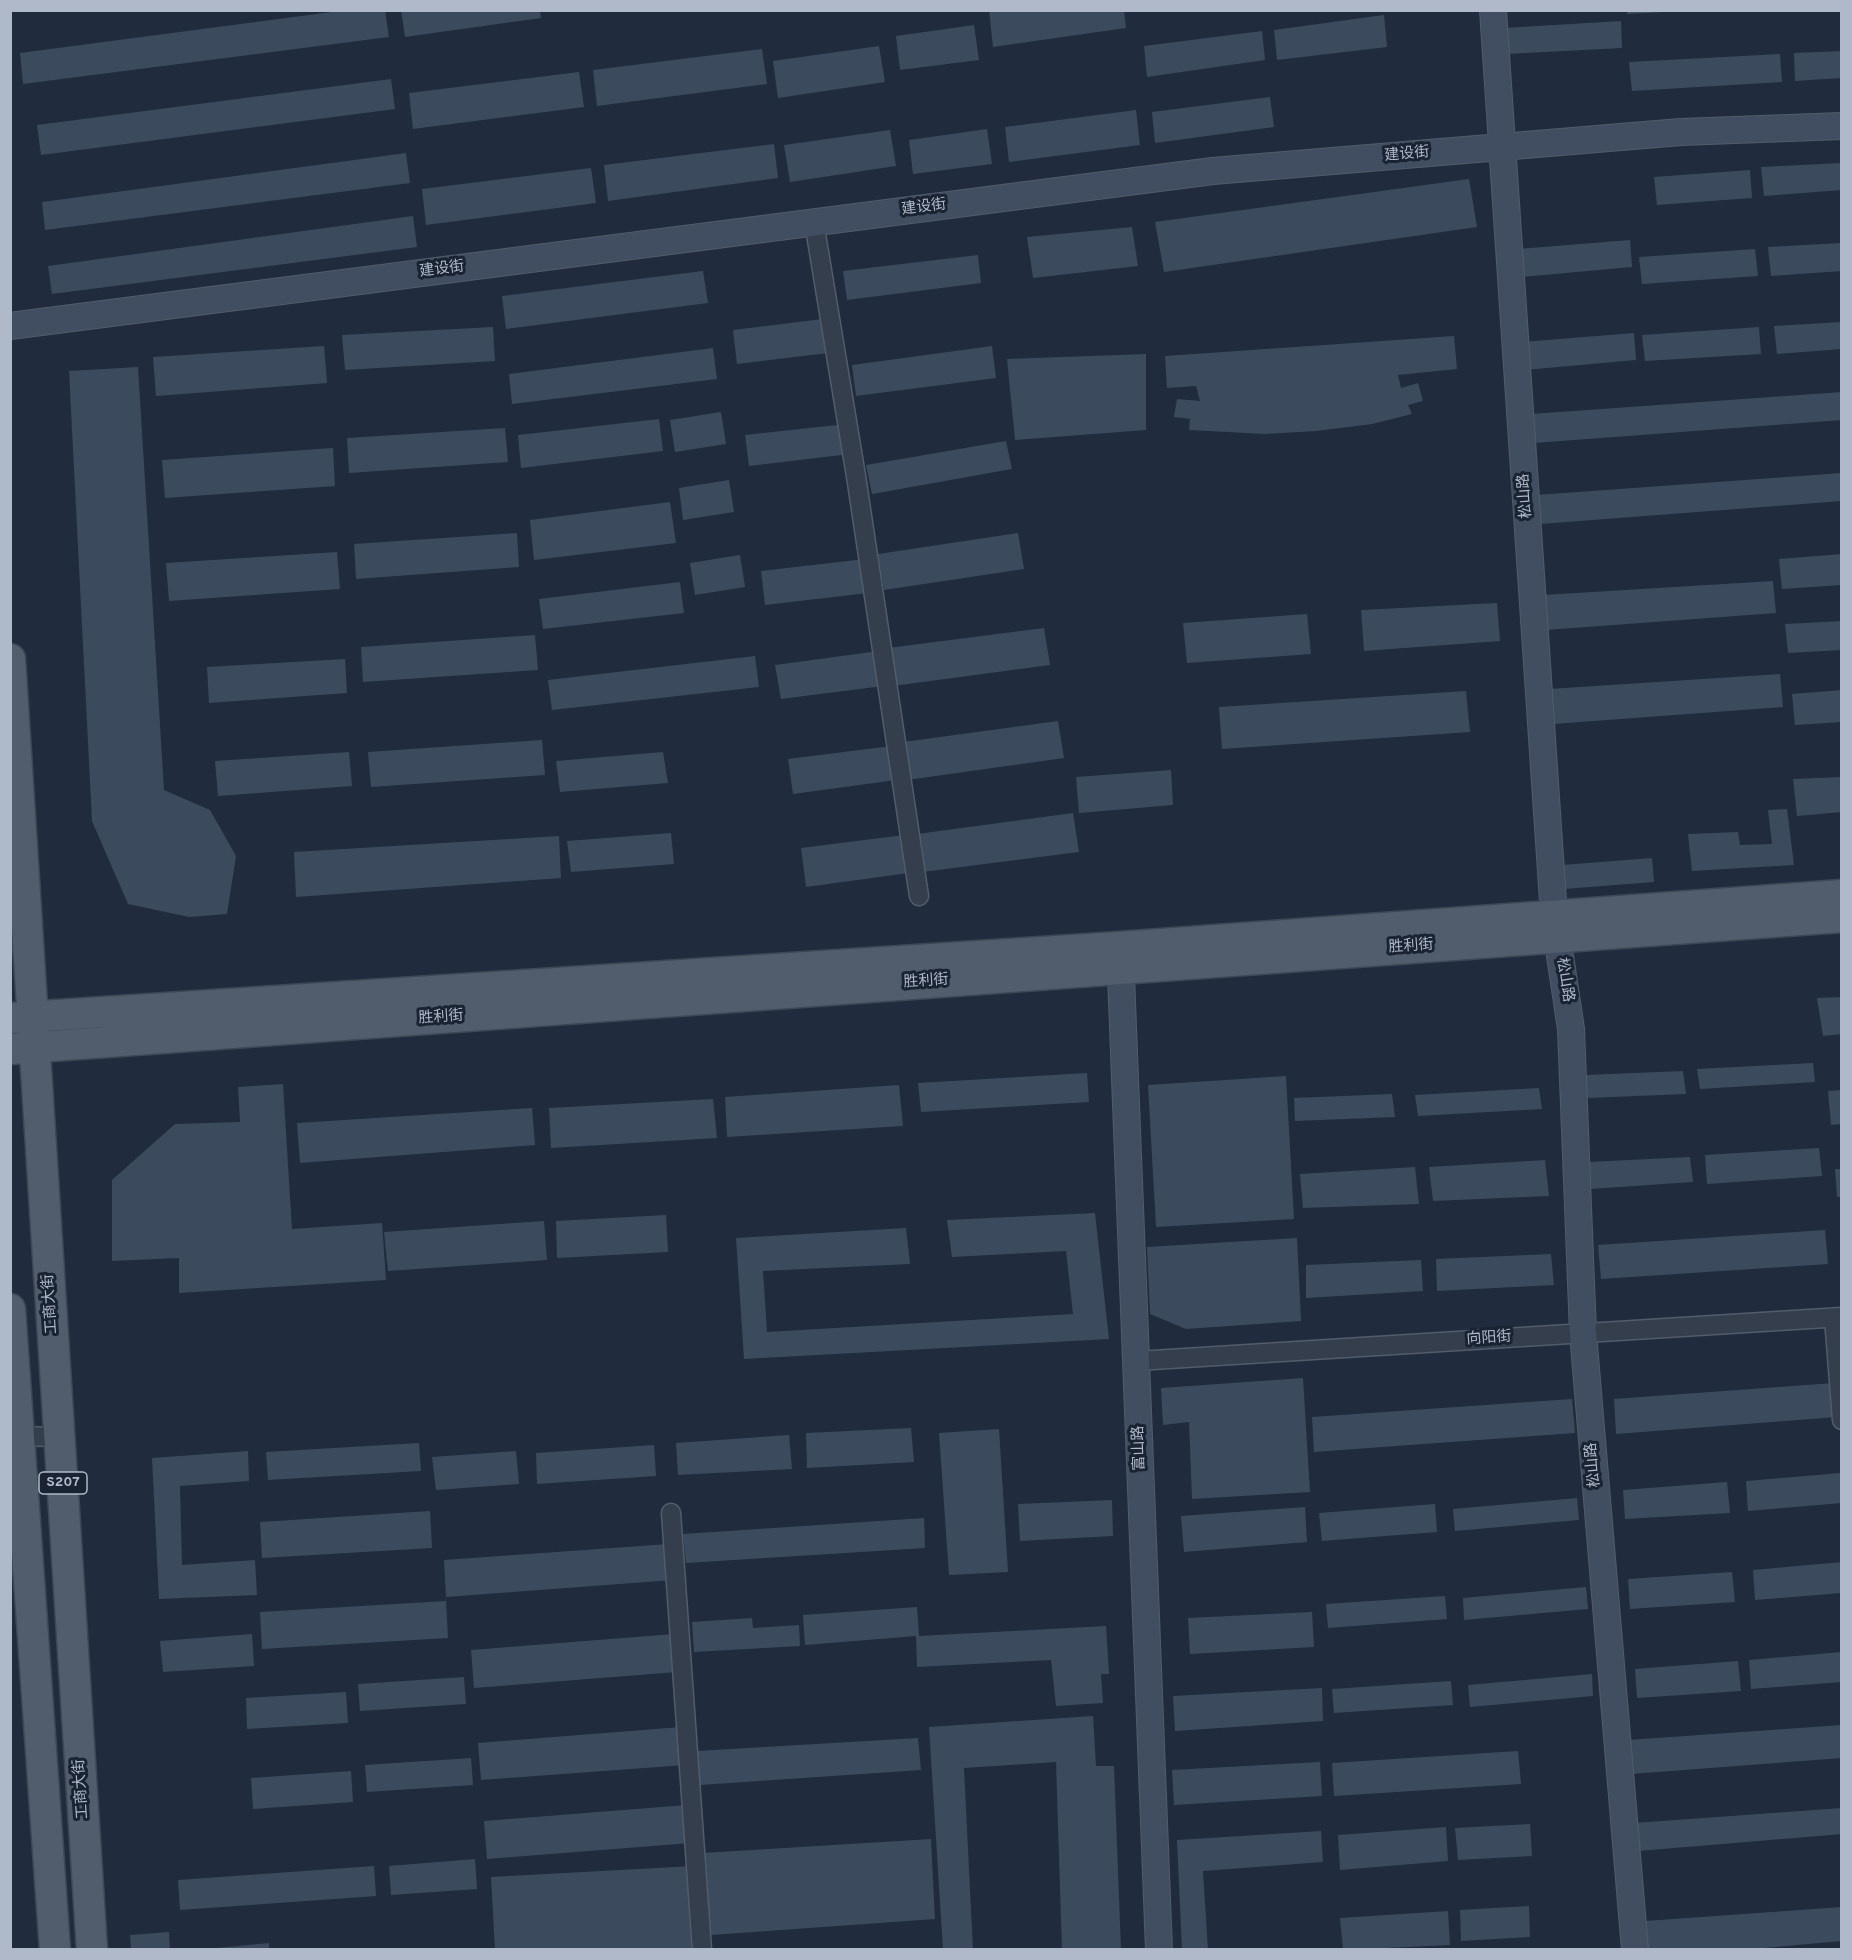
<!DOCTYPE html>
<meta charset="utf-8">
<style>
body{margin:0}
#map{position:relative;width:1852px;height:1960px;overflow:hidden;background:#202c3d;font-family:Overpass,sans-serif}
canvas{display:block}
.frame{position:absolute;inset:0;border:12px solid #afb9c9;pointer-events:none}
</style>
<div id="map">
<canvas width="1852" height="1960"></canvas>
<div class="frame"></div>
</div>
<script>
const c = document.querySelector('canvas').getContext('2d');
c.lineJoin = 'round';
function paint(path, color) { c.fillStyle = color; c.fill(path, 'evenodd'); }
const poly = rows => new Path2D(rows.map(r => 'M' + r).join(''));
function trace(path, color, width, dash) { c.strokeStyle = color; c.lineWidth = width; c.lineCap = dash ? 'butt' : 'round'; c.setLineDash(dash || []); c.stroke(path); }
function drawText(font, color, halo, rows, align = 'center') {
  c.font = font + ' Overpass,"Noto Sans SC",sans-serif'; c.lineWidth = 6; c.setLineDash([]); c.textBaseline = 'middle'; c.strokeStyle = halo; c.fillStyle = color; for (const [text, x, y, turn = 0] of rows) {
    c.save(); c.translate(x, y); c.rotate((+turn || 0) * Math.PI / 180); c.textAlign = isNaN(turn) ? turn : align; if (halo) c.strokeText(text, 0, 0); c.fillText(text, 0, 0); c.restore();
  }
}
paint(poly([
 [347,10,385,10,389,37,23,84,20,53],
 [401,10,540,10,541,18,405,37],
 [989,10,1124,10,1126,28,993,47],
 [1627,10,1664,10,1664,12,1627,14],
 [1384,15,1387,47,1277,60,1274,30],
 [1621,21,1622,48,1506,54,1504,28],
 [974,25,979,60,900,70,896,36],
 [1262,31,1265,60,1147,77,1144,46],
 [879,46,885,82,778,98,773,61],
 [762,49,767,84,597,106,593,70],
 [1842,51,1842,78,1795,81,1794,53],
 [1780,54,1782,82,1632,91,1629,62],
 [579,72,584,107,413,129,409,93],
 [391,79,395,109,41,155,37,125],
 [1270,97,1274,127,1155,143,1152,112],
 [1136,110,1140,145,1009,162,1005,127],
 [987,129,992,164,913,174,909,140],
 [890,130,896,166,790,182,784,145],
 [774,144,778,178,608,201,604,165],
 [406,153,410,183,45,230,42,202],
 [1842,163,1842,190,1764,196,1761,167],
 [591,168,596,203,426,225,422,189],
 [1750,170,1752,198,1657,205,1654,177],
 [1469,179,1477,227,1164,272,1155,222],
 [413,216,417,247,52,294,48,266],
 [1132,227,1138,266,1033,278,1027,237],
 [1630,240,1632,267,1521,277,1518,249],
 [1842,243,1842,271,1771,276,1768,247],
 [1755,249,1758,276,1642,284,1639,257],
 [978,255,981,283,847,300,843,271],
 [703,271,708,303,506,329,502,296],
 [823,319,828,353,737,364,733,330],
 [1842,322,1842,349,1777,354,1774,326],
 [493,327,495,361,345,370,342,335],
 [1759,327,1761,354,1645,361,1642,335],
 [1634,333,1636,360,1525,370,1522,342],
 [1454,336,1457,369,1398,375,1401,388,1418,383,1423,401,1408,405,1412,414,1372,424,1316,431,1265,434,1189,430,1190,419,1174,417,1177,399,1200,401,1196,386,1167,388,1165,356],
 [324,346,327,383,156,396,153,357],
 [992,346,996,378,856,396,852,365],
 [713,348,717,379,512,404,509,374],
 [1146,354,1146,430,1015,440,1007,359],
 [138,367,164,790,210,810,236,856,227,914,189,917,128,904,92,821,69,371],
 [1842,392,1842,420,1534,443,1531,414],
 [721,412,726,444,675,452,670,420],
 [659,419,663,451,521,468,518,435],
 [846,424,850,454,749,466,745,435],
 [505,428,508,462,349,473,347,438],
 [1006,441,1012,469,872,494,866,465],
 [333,448,335,486,165,498,162,460],
 [1842,473,1842,501,1540,524,1536,495],
 [729,480,734,512,683,520,679,488],
 [670,502,676,543,534,560,530,520],
 [517,533,519,567,356,579,354,544],
 [1018,533,1024,569,884,590,878,554],
 [337,552,340,589,169,601,166,563],
 [1842,554,1842,585,1782,589,1779,559],
 [740,555,745,587,695,595,690,563],
 [865,559,868,593,765,605,761,571],
 [1773,581,1776,613,1546,630,1543,595],
 [680,582,684,613,543,629,539,599],
 [1497,603,1500,641,1364,651,1361,610],
 [1307,614,1311,654,1187,663,1183,623],
 [1842,621,1842,650,1788,653,1785,624],
 [1044,628,1050,665,893,686,888,648],
 [535,635,538,670,363,682,361,647],
 [879,651,883,686,781,699,775,665],
 [755,656,759,687,552,710,548,680],
 [345,659,347,693,209,703,207,667],
 [1780,674,1783,707,1553,724,1549,689],
 [1842,690,1842,722,1795,725,1792,694],
 [1466,691,1470,732,1222,749,1219,707],
 [1058,721,1064,758,907,780,903,742],
 [542,740,545,775,371,787,368,752],
 [892,746,896,780,793,794,788,759],
 [349,752,352,786,218,796,215,761],
 [663,752,668,783,560,792,556,761],
 [1171,770,1173,805,1079,813,1076,777],
 [1842,777,1842,812,1797,816,1793,779],
 [1787,809,1794,865,1692,871,1688,834,1738,832,1740,845,1772,844,1768,810],
 [1073,813,1079,852,922,872,917,834],
 [671,833,674,864,571,872,567,841],
 [904,835,909,873,806,887,801,848],
 [559,836,561,878,296,897,294,852],
 [1652,858,1654,882,1564,889,1562,865],
 [1842,997,1842,1034,1823,1036,1817,998],
 [1813,1063,1815,1082,1700,1089,1697,1069],
 [1683,1071,1686,1094,1587,1098,1585,1075],
 [1087,1073,1089,1102,921,1112,918,1083],
 [1286,1076,1294,1219,1156,1227,1148,1085],
 [283,1084,292,1229,382,1223,386,1280,179,1293,179,1258,112,1261,112,1180,175,1124,240,1122,238,1087],
 [899,1085,903,1126,727,1137,725,1097],
 [1539,1088,1542,1109,1418,1116,1415,1095],
 [1842,1090,1842,1124,1831,1125,1828,1091],
 [1392,1094,1395,1117,1295,1121,1294,1098],
 [713,1099,717,1138,551,1148,549,1108],
 [532,1108,535,1145,300,1163,297,1123],
 [1819,1148,1822,1176,1707,1184,1705,1155],
 [1690,1157,1693,1182,1590,1189,1588,1162],
 [1545,1160,1549,1196,1433,1201,1429,1167],
 [1415,1167,1419,1204,1303,1208,1300,1174],
 [1835,1169,1842,1169,1842,1197,1837,1197],
 [1095,1213,1109,1339,744,1359,736,1238,906,1228,910,1264,763,1271,767,1332,1073,1314,1066,1251,952,1257,947,1220],
 [666,1215,668,1252,557,1258,556,1221],
 [544,1221,547,1260,388,1271,384,1232],
 [1825,1230,1828,1264,1601,1279,1598,1245],
 [1297,1238,1301,1321,1186,1329,1150,1314,1147,1247],
 [1551,1254,1554,1285,1437,1291,1436,1259],
 [1421,1260,1423,1291,1306,1298,1306,1265],
 [1303,1378,1310,1492,1192,1499,1189,1422,1163,1425,1161,1388],
 [1834,1383,1837,1417,1616,1434,1614,1399],
 [1572,1399,1575,1433,1314,1452,1312,1417],
 [911,1428,914,1462,807,1468,806,1433],
 [999,1429,1008,1572,949,1575,939,1433],
 [789,1435,792,1469,678,1475,676,1443],
 [419,1443,421,1471,268,1480,266,1452],
 [654,1445,656,1476,537,1484,536,1453],
 [248,1451,249,1481,180,1486,182,1565,255,1560,257,1595,159,1599,152,1458],
 [516,1451,519,1484,436,1490,432,1457],
 [1841,1473,1842,1503,1748,1511,1746,1481],
 [1727,1482,1730,1513,1625,1519,1623,1490],
 [1577,1498,1579,1520,1455,1531,1453,1509],
 [1112,1500,1113,1536,1020,1541,1018,1504],
 [1435,1504,1437,1532,1322,1541,1319,1513],
 [1305,1507,1307,1542,1184,1552,1181,1516],
 [430,1511,432,1548,262,1558,260,1522],
 [924,1518,925,1548,686,1563,683,1534],
 [669,1544,673,1580,446,1597,444,1560],
 [1842,1562,1842,1593,1755,1600,1753,1570],
 [1732,1572,1735,1602,1630,1609,1628,1579],
 [1586,1587,1588,1609,1464,1620,1463,1598],
 [1445,1596,1447,1619,1328,1628,1326,1604],
 [446,1601,448,1638,262,1649,260,1612],
 [917,1607,919,1636,1106,1626,1109,1674,1101,1674,1103,1703,1056,1706,1051,1660,917,1667,916,1636,805,1645,803,1615],
 [1312,1612,1314,1647,1190,1654,1188,1618],
 [752,1618,753,1628,799,1625,800,1646,694,1652,692,1622],
 [252,1634,254,1666,163,1672,160,1641],
 [674,1634,677,1672,474,1688,471,1650],
 [1842,1652,1842,1682,1751,1689,1749,1660],
 [1738,1661,1741,1691,1637,1698,1635,1669],
 [1592,1674,1593,1696,1470,1707,1468,1685],
 [464,1677,466,1704,360,1711,358,1684],
 [1451,1681,1453,1705,1334,1713,1332,1689],
 [1322,1688,1323,1721,1175,1731,1173,1696],
 [346,1692,348,1723,247,1729,246,1698],
 [1093,1716,1096,1766,1114,1766,1121,1950,1062,1950,1056,1762,964,1768,973,1950,943,1950,929,1727],
 [1842,1725,1842,1758,1631,1774,1628,1740],
 [681,1727,685,1765,481,1780,478,1743],
 [918,1738,921,1770,700,1785,697,1751],
 [1518,1751,1521,1784,1334,1796,1332,1763],
 [471,1758,473,1785,367,1792,365,1765],
 [1320,1762,1322,1796,1174,1805,1172,1770],
 [351,1771,353,1802,253,1809,251,1778],
 [687,1805,691,1843,487,1859,484,1821],
 [1842,1808,1842,1834,1638,1851,1634,1823],
 [1530,1824,1532,1856,1458,1860,1455,1828],
 [1446,1827,1448,1861,1340,1870,1338,1835],
 [1321,1831,1323,1862,1203,1871,1208,1950,1182,1950,1177,1840],
 [931,1839,935,1919,711,1935,703,1853],
 [475,1859,477,1889,391,1895,389,1866],
 [374,1866,376,1896,180,1910,178,1880],
 [694,1866,699,1950,495,1950,491,1877],
 [1529,1906,1530,1937,1461,1941,1460,1910],
 [1842,1907,1842,1941,1742,1950,1647,1950,1645,1921],
 [1448,1911,1450,1945,1343,1950,1340,1918],
 [169,1932,170,1950,131,1950,130,1935],
 [269,1943,269,1950,217,1950,217,1948]
]), '#3b4a5d');
const street = poly([
 [814,222,856,476,919,896],
 [1834,1318,1842,1420],
 [1137,1361,1842,1317],
 [11,1436,60,1437],
 [671,1513,702,1950]
]);
const secondary = poly([
 [1493,10,1554,916,1571,1029,1583,1333,1635,1950],
 [10,326,1213,171,1681,132,1842,126],
 [1120,950,1159,1950]
]);
const primary = poly([
 [10,659,92,1950],
 [10,1018,1119,947,1842,895],
 [10,1049,1842,917],
 [10,1309,55,1950]
]);
trace(street, '#525c6b', 21);
trace(secondary, '#525c6b', 28);
trace(primary, '#3d4756', 33);
trace(street, '#343e4d', 18);
trace(secondary, '#414d61', 26);
trace(primary, '#515d6d', 30);
for (const [x, y, w] of [
 [63,1483,48]
]) { const box = new Path2D(); box.roundRect(x - w / 2, y - 11, w, 22, 4.5); c.fillStyle = '#192332'; c.fill(box); trace(box, '#afb9c9', 1.5); }
drawText('bold 14px', '#afb9c9', null, [
 ["S207",63,1483]
]);
drawText('15px', '#afb9c9', '#192332', [
 ["建设街",1407,155,-5],
 ["建设街",924,208,-7],
 ["建设街",442,270,-7],
 ["松山路",1526,496,-94],
 ["胜利街",1411,947,-4],
 ["松山路",1564,980,81],
 ["胜利街",926,982,-4],
 ["胜利街",441,1018,-4],
 ["工商大街",51,1304,-94],
 ["向阳街",1489,1339,-4],
 ["富山路",1140,1448,-92],
 ["松山路",1594,1465,-95],
 ["工商大街",82,1789,-94]
]);
</script>
